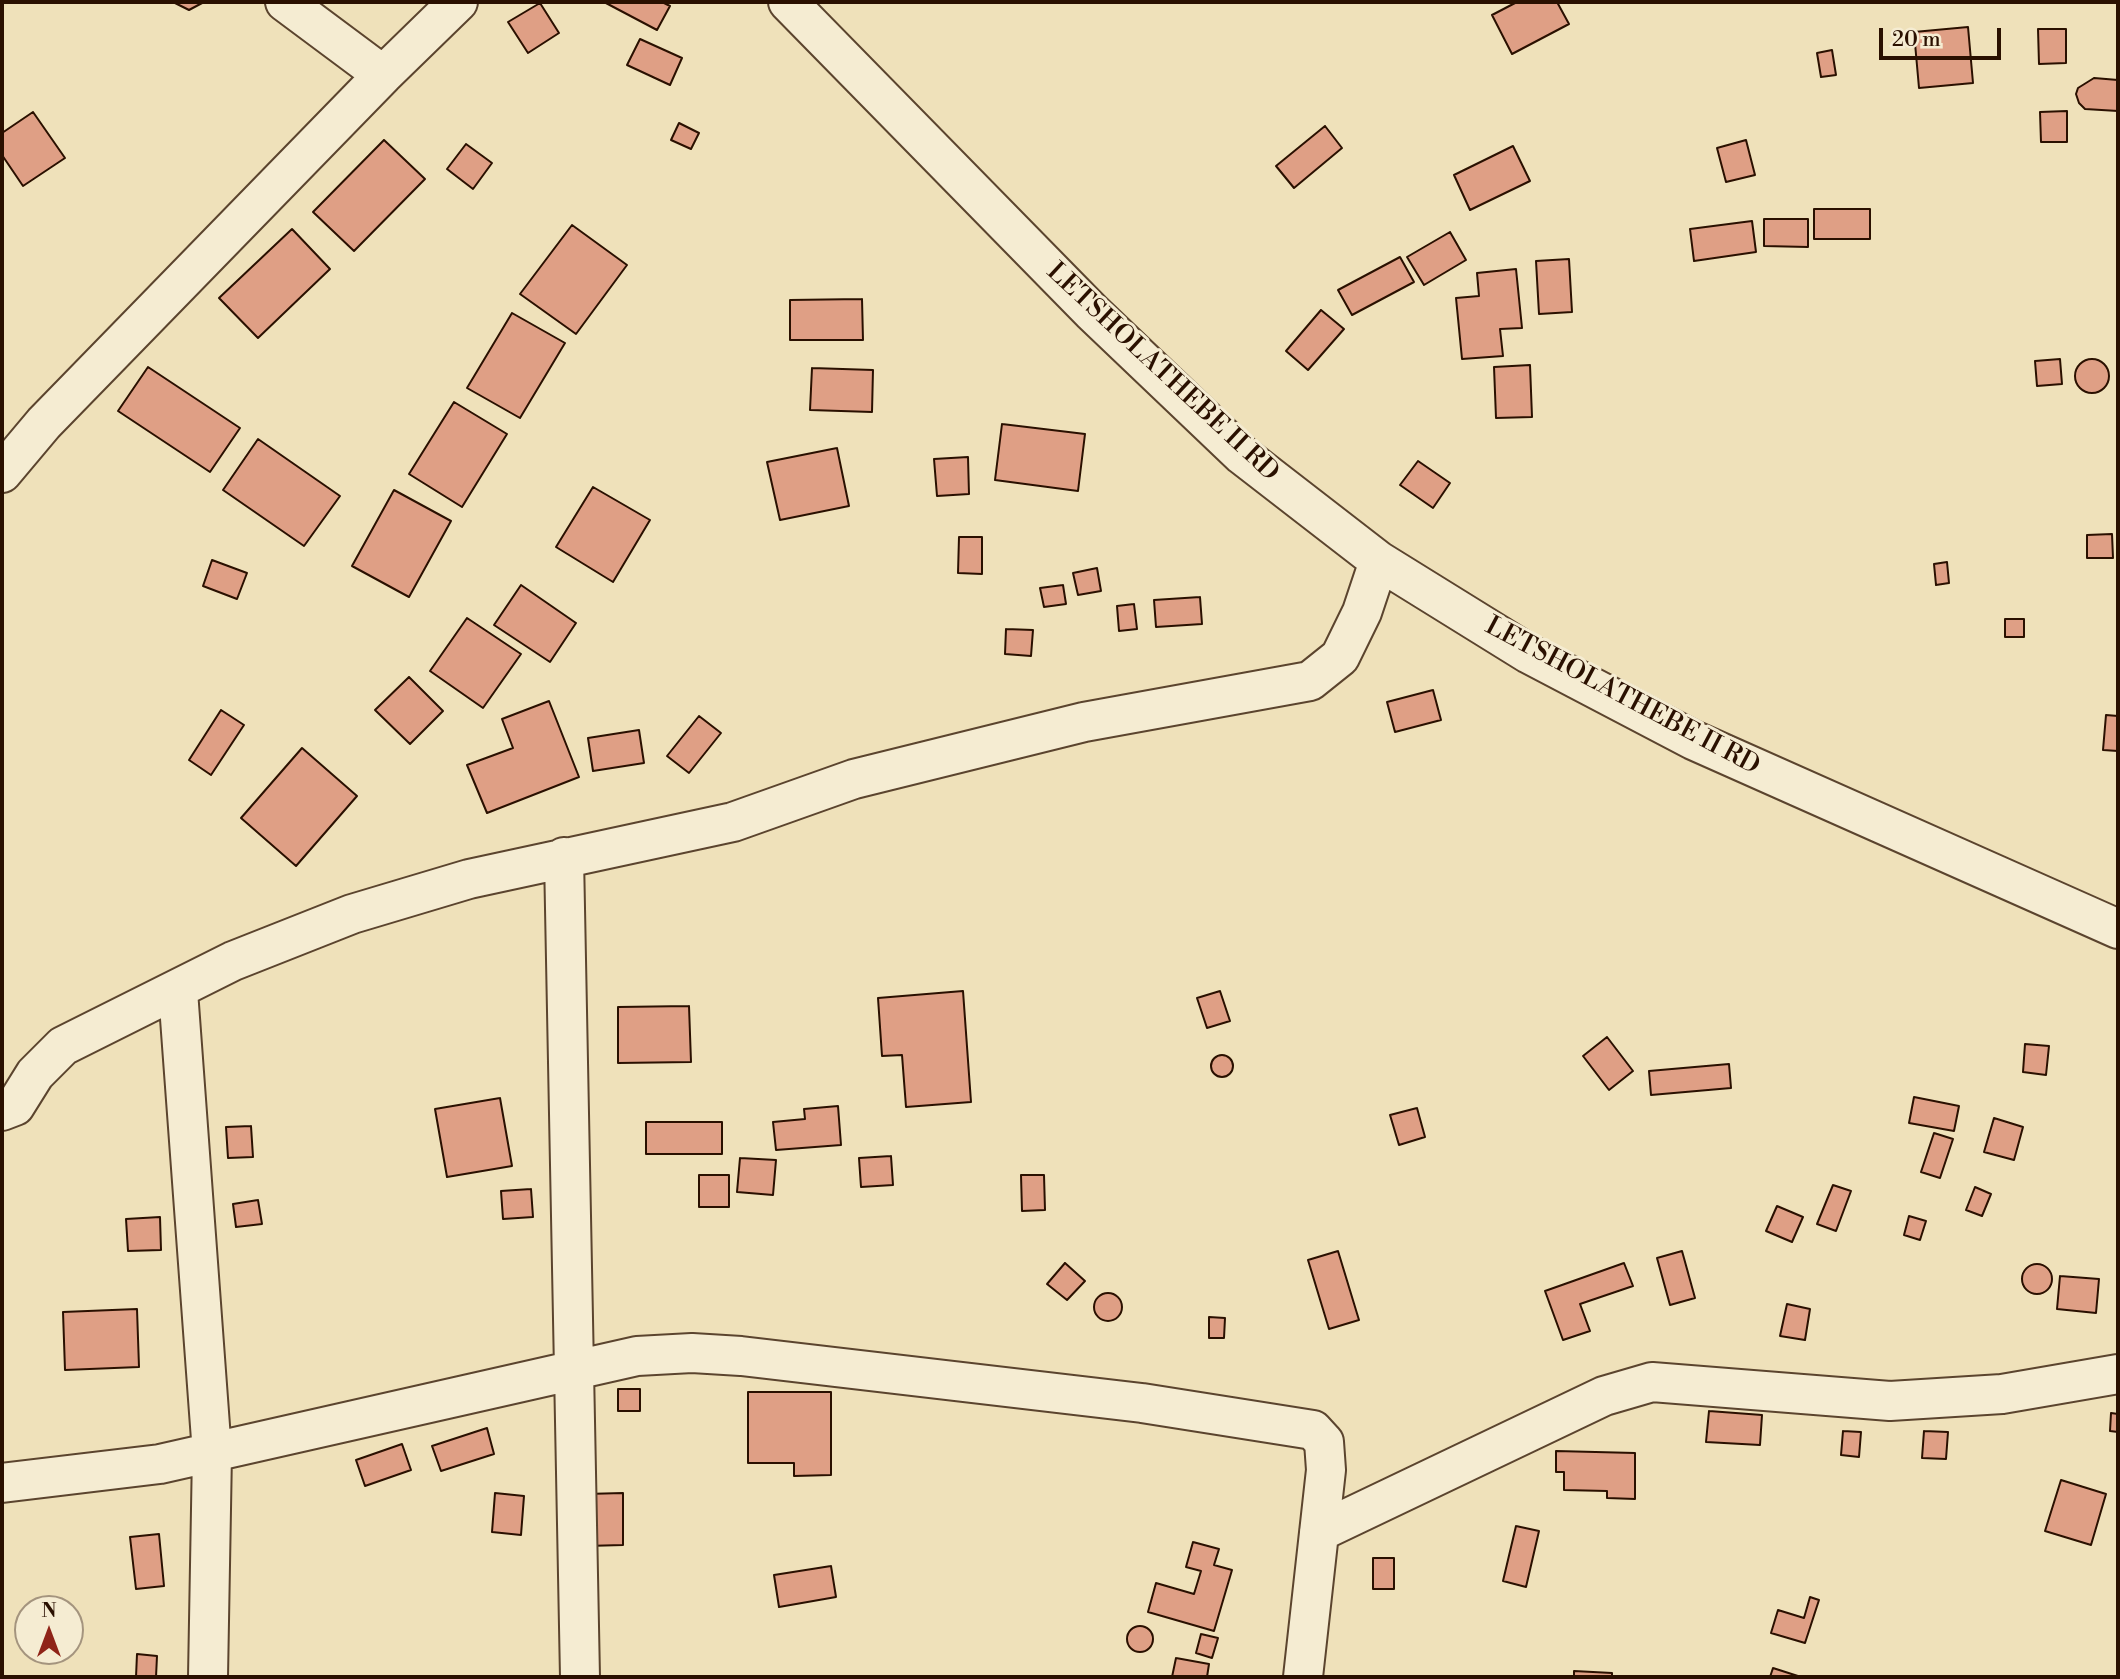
<!DOCTYPE html>
<style>
body{margin:0}
#map{position:relative;width:2120px;height:1679px;overflow:hidden;background:#efe1ba;font-family:"Libre Bodoni",serif}
canvas{display:block}
.frame{position:absolute;inset:0;border:4px solid #2a1000;pointer-events:none}
.north{position:absolute;left:14px;top:1595px;width:70px;height:70px;box-sizing:border-box;background:#f5ecd2;border:2px solid #a4947e;border-radius:50%;rotate:0deg;font-size:19px;font-weight:700;line-height:28px;text-align:center;color:#2a1000}
.north::after{content:'';display:block;margin:auto;width:24px;height:32px;background:#8f2418;clip-path:polygon(50% 0,100% 100%,50% 72%,0 100%)}
.scale{position:absolute;left:1879px;top:28px;width:122px;height:32px;box-sizing:border-box;border:4px solid #2a1000;border-top:0;padding-left:9px;font-size:21px;line-height:24px;white-space:nowrap;color:#2a1000;-webkit-text-stroke:5px #f5ecd2;paint-order:stroke}
</style>
<div id="map">
<canvas width="2120" height="1679"></canvas>
<div class="frame"></div>
<div class="north">N</div>
<div class="scale">20 m</div>
</div>
<script>
const c = document.querySelector('canvas').getContext('2d');
c.lineJoin = 'round';
function paint(path, color) { c.fillStyle = color; c.fill(path, 'evenodd'); }
const poly = rows => new Path2D(rows.map(r => 'M' + r).join(''));
function trace(path, color, width, dash) { c.strokeStyle = color; c.lineWidth = width; c.lineCap = dash ? 'butt' : 'round'; c.setLineDash(dash || []); c.stroke(path); }
function drawText(font, color, halo, rows, align = 'center') {
  c.font = font + ' "Libre Bodoni",serif'; c.lineWidth = 6; c.setLineDash([]); c.textBaseline = 'middle'; c.strokeStyle = halo; c.fillStyle = color; for (const [text, x, y, turn = 0] of rows) {
    c.save(); c.translate(x, y); c.rotate((+turn || 0) * Math.PI / 180); c.textAlign = isNaN(turn) ? turn : align; if (halo) c.strokeText(text, 0, 0); c.fillText(text, 0, 0); c.restore();
  }
}
const building = poly([
 [173,2,204,2,189,10,173,2],
 [604,2,662,2,670,6,657,30,604,2],
 [1517,2,1557,2,1569,24,1512,54,1492,15,1517,2],
 [540,3,559,33,528,53,508,22,540,3],
 [1968,27,1973,83,1919,88,1914,32,1968,27],
 [2038,29,2066,29,2066,63,2039,64,2038,29],
 [640,39,682,58,670,85,627,65,640,39],
 [1832,50,1836,75,1821,77,1817,53,1832,50],
 [2094,78,2118,80,2118,111,2085,109,2079,103,2076,94,2078,88,2094,78],
 [2067,111,2067,142,2041,142,2040,112,2067,111],
 [33,112,65,158,23,186,2,155,2,133,33,112],
 [679,123,699,133,691,149,671,140,679,123],
 [1325,126,1342,148,1294,188,1276,166,1325,126],
 [384,140,425,179,354,251,313,212,384,140],
 [1746,140,1755,175,1726,182,1717,148,1746,140],
 [466,144,492,163,473,189,447,169,466,144],
 [1513,146,1530,181,1470,210,1454,175,1513,146],
 [1814,209,1870,209,1870,239,1814,239,1814,209],
 [1764,219,1808,219,1808,247,1764,246,1764,219],
 [1752,221,1756,252,1694,261,1690,229,1752,221],
 [572,225,627,265,576,334,520,294,572,225],
 [292,229,330,269,258,338,219,298,292,229],
 [1450,232,1466,260,1424,285,1407,257,1450,232],
 [1400,257,1414,282,1352,315,1338,290,1400,257],
 [1569,259,1572,312,1539,314,1536,261,1569,259],
 [1516,269,1522,328,1500,329,1503,356,1462,359,1456,298,1479,296,1477,273,1516,269],
 [862,299,863,340,790,340,790,300,862,299],
 [1321,310,1344,329,1308,370,1286,351,1321,310],
 [512,313,565,343,520,418,467,388,512,313],
 [2060,359,2062,384,2037,386,2035,361,2060,359],
 '2075 376a17 17 0 1 1 34 0a17 17 0 1 1-34 0Z',
 [1530,365,1532,417,1496,418,1494,367,1530,365],
 [148,367,240,428,210,472,118,411,148,367],
 [812,368,873,370,872,412,810,410,812,368],
 [454,402,507,434,462,507,409,474,454,402],
 [1002,424,1085,434,1078,491,995,480,1002,424],
 [258,439,340,496,304,546,223,490,258,439],
 [837,448,849,506,780,520,767,462,837,448],
 [968,457,969,494,937,496,934,459,968,457],
 [1418,461,1450,483,1433,508,1400,485,1418,461],
 [593,487,650,520,613,582,556,547,593,487],
 [394,490,451,521,409,597,352,566,394,490],
 [2112,534,2113,558,2087,558,2087,535,2112,534],
 [959,537,982,537,982,574,958,573,959,537],
 [212,560,247,573,237,599,203,586,212,560],
 [1947,562,1949,583,1936,585,1934,564,1947,562],
 [1097,568,1101,591,1078,595,1073,573,1097,568],
 [521,585,576,623,550,662,494,625,521,585],
 [1063,585,1066,604,1044,607,1040,588,1063,585],
 [1200,597,1202,624,1156,627,1154,600,1200,597],
 [1134,604,1137,629,1119,631,1117,606,1134,604],
 [467,618,521,654,483,708,430,671,467,618],
 [2005,619,2024,619,2024,637,2005,637,2005,619],
 [1006,629,1033,630,1031,656,1005,654,1006,629],
 [409,677,443,711,410,744,375,710,409,677],
 [1433,690,1441,720,1395,732,1387,702,1433,690],
 [549,701,579,777,487,813,467,765,513,748,502,719,549,701],
 [221,710,244,725,211,775,189,760,221,710],
 [2106,715,2118,716,2118,751,2103,750,2106,715],
 [699,716,721,733,689,773,667,756,699,716],
 [639,730,644,763,593,771,588,738,639,730],
 [302,748,357,796,296,866,241,818,302,748],
 [963,991,971,1102,906,1107,902,1055,882,1056,878,998,963,991],
 [1220,991,1230,1021,1207,1028,1197,998,1220,991],
 [689,1006,691,1062,618,1063,618,1007,689,1006],
 [1607,1037,1633,1071,1609,1090,1583,1056,1607,1037],
 [2025,1044,2049,1046,2046,1075,2023,1072,2025,1044],
 '1211 1066a11 11 0 1 1 22 0a11 11 0 1 1-22 0Z',
 [1729,1064,1731,1088,1651,1095,1649,1071,1729,1064],
 [1914,1097,1959,1106,1954,1131,1909,1123,1914,1097],
 [500,1098,512,1166,447,1177,435,1109,500,1098],
 [838,1106,841,1145,776,1150,773,1122,805,1119,804,1109,838,1106],
 [1417,1108,1425,1137,1399,1145,1390,1115,1417,1108],
 [1994,1118,2023,1127,2014,1160,1984,1152,1994,1118],
 [646,1122,722,1122,722,1154,646,1154,646,1122],
 [251,1126,253,1157,228,1158,226,1127,251,1126],
 [1934,1133,1953,1139,1940,1178,1921,1172,1934,1133],
 [891,1156,893,1185,861,1187,859,1158,891,1156],
 [740,1158,776,1160,773,1195,737,1192,740,1158],
 [699,1175,729,1175,729,1207,699,1207,699,1175],
 [1021,1175,1044,1175,1045,1210,1022,1211,1021,1175],
 [1833,1185,1851,1191,1836,1231,1817,1224,1833,1185],
 [1975,1187,1991,1194,1982,1216,1966,1210,1975,1187],
 [531,1189,533,1217,503,1219,501,1191,531,1189],
 [258,1200,262,1224,236,1227,233,1204,258,1200],
 [1777,1206,1803,1217,1792,1242,1766,1231,1777,1206],
 [1909,1216,1926,1221,1920,1240,1904,1235,1909,1216],
 [160,1217,161,1250,128,1251,126,1219,160,1217],
 [1338,1251,1359,1320,1329,1329,1308,1260,1338,1251],
 [1682,1251,1695,1298,1670,1305,1657,1258,1682,1251],
 [1065,1263,1085,1281,1067,1300,1047,1284,1065,1263],
 [1624,1263,1633,1286,1580,1304,1590,1331,1563,1340,1545,1291,1624,1263],
 '2022 1279a15 15 0 1 1 30 0a15 15 0 1 1-30 0Z',
 [2060,1276,2099,1279,2096,1313,2057,1309,2060,1276],
 '1094 1307a14 14 0 1 1 28 0a14 14 0 1 1-28 0Z',
 [1787,1304,1810,1309,1805,1340,1780,1336,1787,1304],
 [137,1309,139,1367,65,1370,63,1312,137,1309],
 [1209,1317,1225,1318,1224,1338,1209,1338,1209,1317],
 [618,1389,640,1389,640,1411,618,1411,618,1389],
 [748,1392,831,1392,831,1475,794,1476,794,1463,748,1463,748,1392],
 [1709,1411,1762,1415,1760,1445,1706,1442,1709,1411],
 [2111,1413,2118,1414,2118,1432,2110,1431,2111,1413],
 [487,1428,494,1454,441,1471,432,1446,487,1428],
 [1843,1431,1861,1432,1859,1457,1841,1455,1843,1431],
 [1924,1431,1948,1432,1946,1459,1922,1458,1924,1431],
 [402,1444,411,1470,365,1486,356,1460,402,1444],
 [1556,1451,1635,1453,1635,1499,1607,1498,1607,1491,1564,1490,1564,1472,1556,1472,1556,1451],
 [2061,1480,2106,1494,2091,1545,2045,1531,2061,1480],
 [495,1493,524,1496,521,1535,492,1532,495,1493],
 [623,1493,623,1545,586,1546,586,1494,623,1493],
 [1516,1526,1539,1531,1526,1587,1503,1581,1516,1526],
 [159,1534,164,1586,136,1589,130,1537,159,1534],
 [1193,1542,1219,1549,1214,1565,1232,1570,1214,1631,1148,1612,1156,1583,1194,1594,1201,1571,1186,1567,1193,1542],
 [1373,1558,1394,1558,1394,1589,1373,1589,1373,1558],
 [831,1566,836,1597,779,1607,774,1575,831,1566],
 [1810,1597,1819,1600,1805,1643,1771,1633,1778,1610,1804,1618,1810,1597],
 '1127 1639a13 13 0 1 1 26 0a13 13 0 1 1-26 0Z',
 [1201,1634,1218,1638,1212,1658,1196,1653,1201,1634],
 [137,1654,157,1656,156,1677,136,1677,137,1654],
 [1176,1658,1209,1664,1207,1677,1172,1677,1176,1658],
 [1773,1668,1801,1677,1770,1677,1773,1668],
 [1574,1671,1612,1673,1612,1677,1574,1677,1574,1671]
]);
paint(building, '#df9f85');
trace(building, '#2a1000', 2);
const minor = poly([
 [285,2,383,75],
 [788,2,1092,312,1242,455,1379,561,1529,654,1693,740,2118,929],
 [2,473,44,423,383,75,458,2],
 [564,857,580,1677],
 [178,991,212,1453,208,1677],
 [2,1111,15,1106,35,1074,63,1046,233,961,352,914,469,879,733,822,854,779,1084,722,1310,681,1340,657,1362,612,1379,561],
 [2,1483,160,1464,637,1356,692,1353,741,1356,1142,1403,1313,1430,1324,1442,1326,1470,1303,1677],
 [1319,1532,1604,1396,1652,1382,1890,1401,2002,1394,2118,1374]
]);
trace(minor, '#5b442e', 42);
trace(minor, '#f5ecd2', 38);
drawText('26px', '#2a1000', '#f5ecd2', [
 ["LETSHOLATHEBE II RD",1162,373,43],
 ["LETSHOLATHEBE II RD",1622,697,28]
]);
</script>
